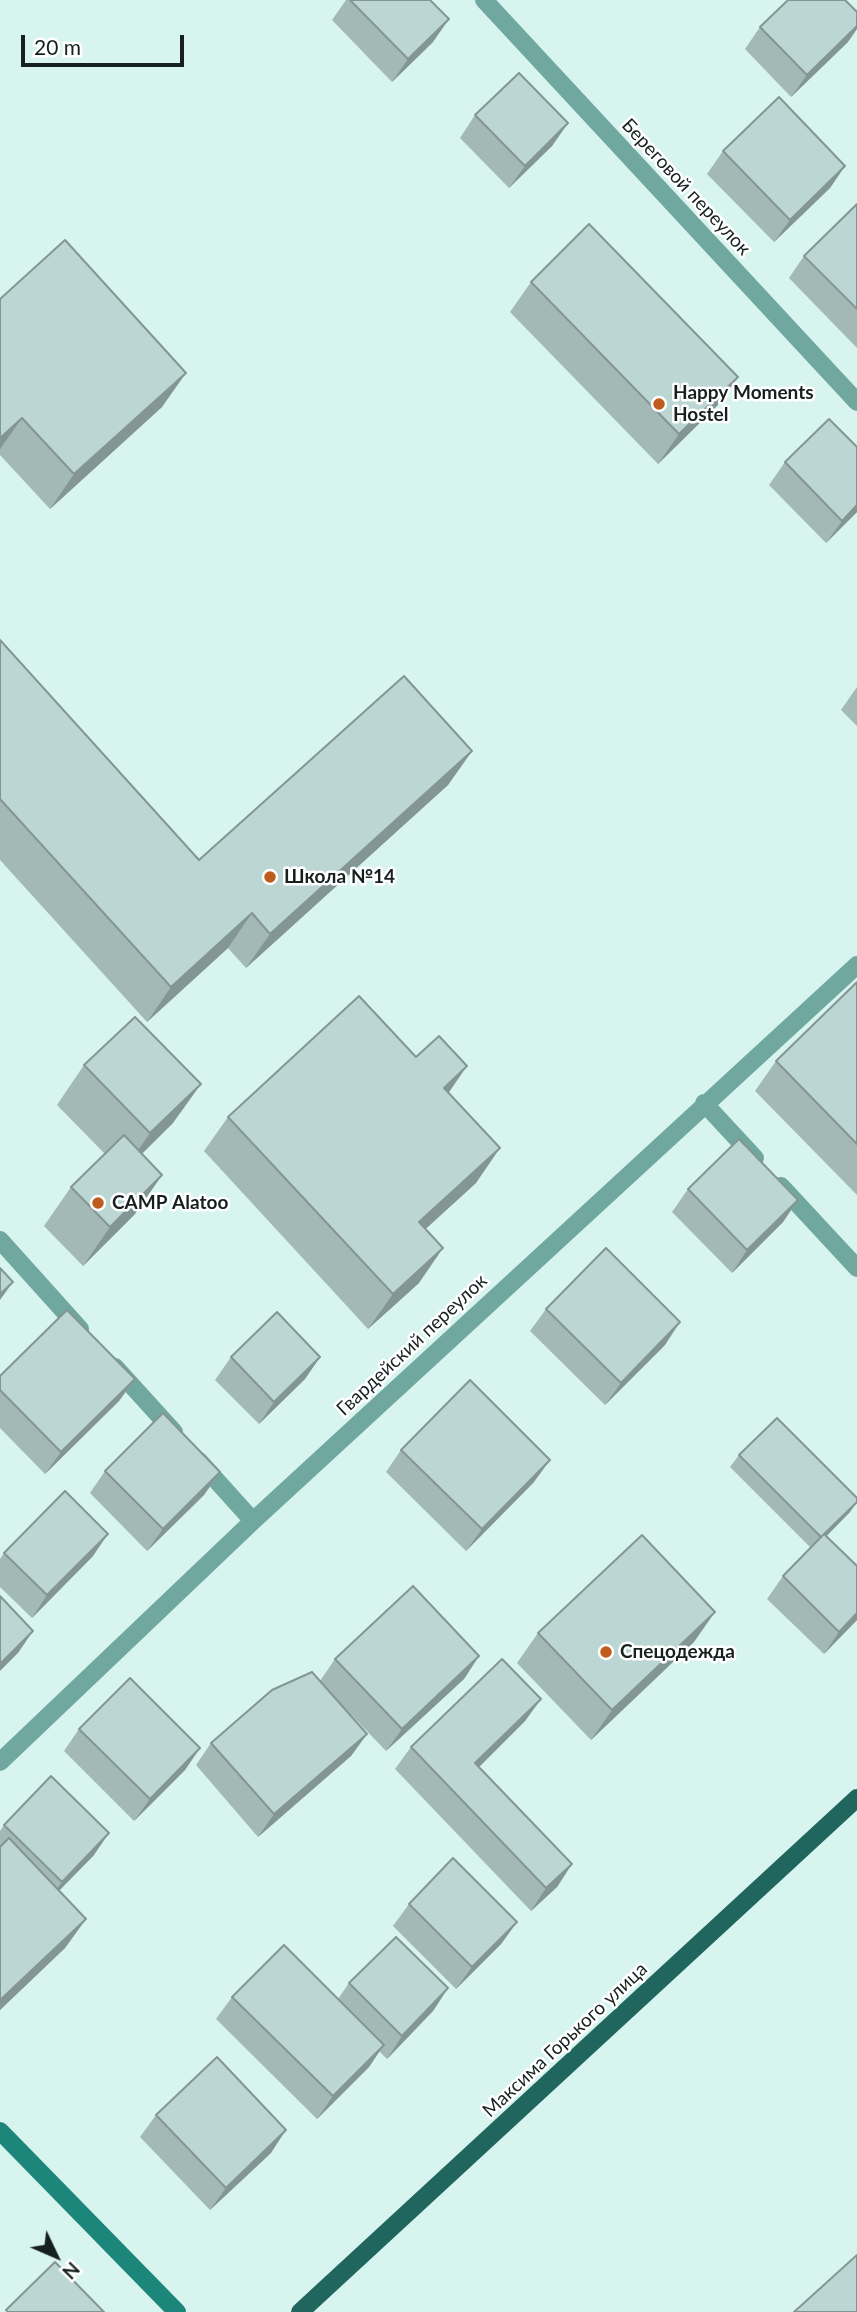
<!DOCTYPE html>
<meta charset="utf-8">
<style>
body{margin:0}
#map{position:relative;width:857px;height:2312px;overflow:hidden;background:#d8f4ef;font-family:Lato,sans-serif}
canvas{display:block}
.north{position:absolute;left:21px;top:2221px;width:70px;height:70px;-webkit-text-stroke:5px #fff;paint-order:stroke;rotate:134deg;font-size:19px;font-weight:700;line-height:28px;text-align:center;color:#16211f}
.north::after{content:'';display:block;margin:auto;width:24px;height:32px;background:#16211f;clip-path:polygon(50% 0,100% 100%,50% 72%,0 100%)}
.scale{position:absolute;left:21px;top:35px;width:163px;height:32px;box-sizing:border-box;border:4px solid #16211f;border-top:0;padding-left:9px;font-size:21px;line-height:24px;white-space:nowrap;color:#16211f;-webkit-text-stroke:5px #fff;paint-order:stroke}
</style>
<div id="map">
<canvas width="857" height="2312"></canvas>
<div class="north">N</div>
<div class="scale">20 m</div>
</div>
<script>
const c = document.querySelector('canvas').getContext('2d');
c.lineJoin = 'round';
const poly = rows => new Path2D(rows.map(r => 'M' + r).join(''));
function trace(path, color, width, dash) { c.strokeStyle = color; c.lineWidth = width; c.lineCap = dash ? 'butt' : 'round'; c.setLineDash(dash || []); c.stroke(path); }
function paint(path, color) { c.fillStyle = color; c.fill(path, 'evenodd'); }
function drawText(font, color, halo, rows, align = 'center') {
  c.font = font + ' Lato,sans-serif'; c.lineWidth = 5; c.setLineDash([]); c.textBaseline = 'middle'; c.strokeStyle = halo; c.fillStyle = color; for (const [text, x, y, turn = 0] of rows) {
    c.save(); c.translate(x, y); c.rotate((+turn || 0) * Math.PI / 180); c.textAlign = isNaN(turn) ? turn : align; if (halo) c.strokeText(text, 0, 0); c.fillText(text, 0, 0); c.restore();
  }
}
trace(poly([
 [484,0,857,402],
 [704,1103,755,1158],
 [781,1186,857,1268],
 [0,1240,80,1329],
 [115,1367,174,1432],
 [199,1461,253,1521],
 [0,1762,253,1521,857,965]
]), '#70a8a0', 18);
trace(poly([
 [0,2131,177,2312]
]), '#1d867b', 18);
trace(poly([
 [300,2312,857,1798]
]), '#21665e', 18);
paint(poly([
 [346,0,430,0,433,42,392,82,332,20],
 [760,27,848,42,791,97,745,49],
 [475,115,568,123,552,146,509,188,460,138],
 [723,151,845,166,830,188,774,242,707,174],
 [857,204,857,348,789,278,804,256],
 [531,282,717,406,658,464,510,312],
 [0,299,162,407,50,509,0,455],
 [785,462,857,512,826,543,769,485],
 [0,640,199,860,472,751,448,785,246,968,228,948,147,1022,0,860],
 [857,687,857,726,841,710],
 [857,982,857,1195,755,1091,776,1061],
 [84,1065,173,1123,142,1154,162,1175,135,1214,83,1266,44,1226,71,1187,105,1154,57,1105],
 [228,1117,476,1183,425,1229,419,1283,368,1329,204,1151],
 [688,1189,798,1200,783,1222,732,1273,672,1212],
 [546,1309,665,1345,605,1405,530,1331],
 [231,1357,320,1357,305,1379,259,1424,215,1380],
 [0,1376,135,1379,119,1401,45,1474,0,1428],
 [401,1450,534,1482,466,1551,386,1472],
 [739,1455,850,1512,826,1536,857,1620,824,1654,767,1599,783,1576,811,1548,730,1467],
 [105,1471,220,1472,204,1495,147,1551,90,1493],
 [4,1553,93,1556,32,1618,0,1587,0,1559],
 [538,1633,694,1642,591,1740,517,1663],
 [479,1656,464,1679,386,1751,322,1684,367,1734,351,1756,258,1837,196,1765,211,1743,320,1681,335,1659],
 [541,1699,525,1721,479,1767,572,1864,557,1887,531,1911,395,1769,411,1747],
 [79,1729,200,1748,185,1770,134,1821,64,1751],
 [4,1825,94,1855,59,1891,86,1919,65,1948,0,2010,0,1831],
 [409,1904,517,1922,501,1944,456,1989,393,1926],
 [349,1983,448,1988,433,2011,387,2059,379,2051,369,2067,317,2119,216,2019,232,1997,338,1999],
 [156,2115,271,2153,210,2210,140,2137]
]), '#a2b9b5');
paint(poly([
 [449,19,433,42,392,82,408,59],
 [857,26,857,29,848,42,791,97,807,75],
 [568,123,552,146,509,188,525,166],
 [845,166,830,188,774,242,790,220],
 [186,373,162,407,50,509,74,474],
 [738,377,717,406,658,464,679,434],
 [22,418,0,449,0,438],
 [857,505,857,512,826,543,842,521],
 [472,751,448,785,246,968,270,934],
 [252,913,228,948,147,1022,171,987],
 [467,1066,443,1101,444,1088],
 [201,1084,173,1123,123,1172,150,1133],
 [500,1148,476,1183,395,1257,419,1222],
 [162,1175,135,1214,83,1266,110,1227],
 [798,1200,783,1222,732,1273,747,1250],
 [443,1248,419,1283,368,1329,393,1294],
 [13,1282,0,1300,0,1294],
 [680,1322,665,1345,605,1405,621,1383],
 [320,1357,305,1379,259,1424,274,1402],
 [135,1379,119,1401,45,1474,61,1452],
 [550,1460,534,1482,466,1551,482,1529],
 [220,1472,204,1495,147,1551,163,1529],
 [857,1502,850,1512,813,1550,821,1537],
 [108,1534,93,1556,32,1618,47,1595],
 [715,1612,694,1642,591,1740,612,1710],
 [857,1613,857,1620,824,1654,839,1632],
 [33,1631,18,1653,0,1671,0,1664],
 [479,1656,464,1679,386,1751,402,1729],
 [541,1699,525,1721,460,1786,475,1763],
 [367,1734,351,1756,258,1837,274,1814],
 [200,1748,185,1770,134,1821,150,1799],
 [109,1833,94,1855,46,1904,62,1882],
 [572,1864,557,1887,531,1911,546,1888],
 [86,1919,65,1948,0,2010,0,2000],
 [517,1922,501,1944,456,1989,472,1967],
 [448,1988,433,2011,387,2059,402,2036],
 [384,2045,369,2067,317,2119,333,2096],
 [286,2130,271,2153,210,2210,226,2188]
]), '#849694');
const building = poly([
 [350,0,430,0,449,19,408,59,350,0],
 [788,0,845,0,857,12,857,26,807,75,760,27,788,0],
 [519,73,568,123,525,166,475,115,519,73],
 [779,97,845,166,790,220,723,151,779,97],
 [857,204,857,309,804,256,857,204],
 [589,224,738,377,679,434,531,282,589,224],
 [65,240,186,373,74,474,22,418,0,438,0,299,65,240],
 [829,419,857,447,857,505,842,521,785,462,829,419],
 [0,640,199,860,404,676,472,751,270,934,252,913,171,987,0,799,0,640],
 [857,982,857,1144,776,1061,857,982],
 [359,996,416,1057,439,1036,467,1066,444,1088,500,1148,419,1222,443,1248,393,1294,228,1117,359,996],
 [135,1017,201,1084,150,1133,84,1065,135,1017],
 [124,1135,162,1175,110,1227,71,1187,124,1135],
 [739,1139,798,1200,747,1250,688,1189,739,1139],
 [606,1248,680,1322,621,1383,546,1309,606,1248],
 [0,1268,13,1282,0,1294,0,1268],
 [67,1310,135,1379,61,1452,0,1390,0,1376,67,1310],
 [277,1312,320,1357,274,1402,231,1357,277,1312],
 [470,1380,550,1460,482,1529,401,1450,470,1380],
 [163,1413,220,1472,163,1529,105,1471,163,1413],
 [777,1418,857,1498,857,1502,821,1537,739,1455,777,1418],
 [65,1491,108,1534,47,1595,4,1553,65,1491],
 [824,1534,857,1566,857,1613,839,1632,783,1576,824,1534],
 [642,1535,715,1612,612,1710,538,1633,642,1535],
 [413,1586,479,1656,402,1729,335,1659,413,1586],
 [0,1596,33,1631,0,1664,0,1596],
 [502,1659,541,1699,475,1763,572,1864,546,1888,411,1747,502,1659],
 [312,1672,367,1734,274,1814,211,1743,272,1690,312,1672],
 [130,1678,200,1748,150,1799,79,1729,130,1678],
 [51,1776,109,1833,62,1882,4,1825,51,1776],
 [9,1838,86,1919,0,2000,0,1847,9,1838],
 [453,1858,517,1922,472,1967,409,1904,453,1858],
 [396,1937,448,1988,402,2036,349,1983,396,1937],
 [284,1945,384,2045,333,2096,232,1997,284,1945],
 [217,2057,286,2130,226,2188,156,2115,217,2057],
 [857,2255,857,2312,794,2312,857,2255],
 [55,2262,104,2312,8,2312,6,2310,55,2262]
]);
paint(building, '#bcd7d3');
trace(building, '#849694', 2);
for (const [x, y, r, color] of [
 [659,404,7,"#bd5c1c"],
 [270,877,7,"#bd5c1c"],
 [98,1203,7,"#bd5c1c"],
 [606,1652,7,"#bd5c1c"]
]) { const dot = new Path2D(); dot.arc(x, y, r, 0, 2 * Math.PI); c.fillStyle = color; c.fill(dot); trace(dot, '#fff', 2.5); }
drawText('19px', '#16211f', '#fff', [
 ["Береговой переулок",686,187,47],
 ["Гвардейский переулок",412,1345,-43],
 ["Максима Горького улица",565,2040,-43]
]);
drawText('bold 19px', '#16211f', '#fff', [
 ["Happy Moments",673,393],
 ["Hostel",673,415],
 ["Школа №14",284,877],
 ["CAMP Alatoo",112,1203],
 ["Спецодежда",620,1652]
], 'left');
</script>
